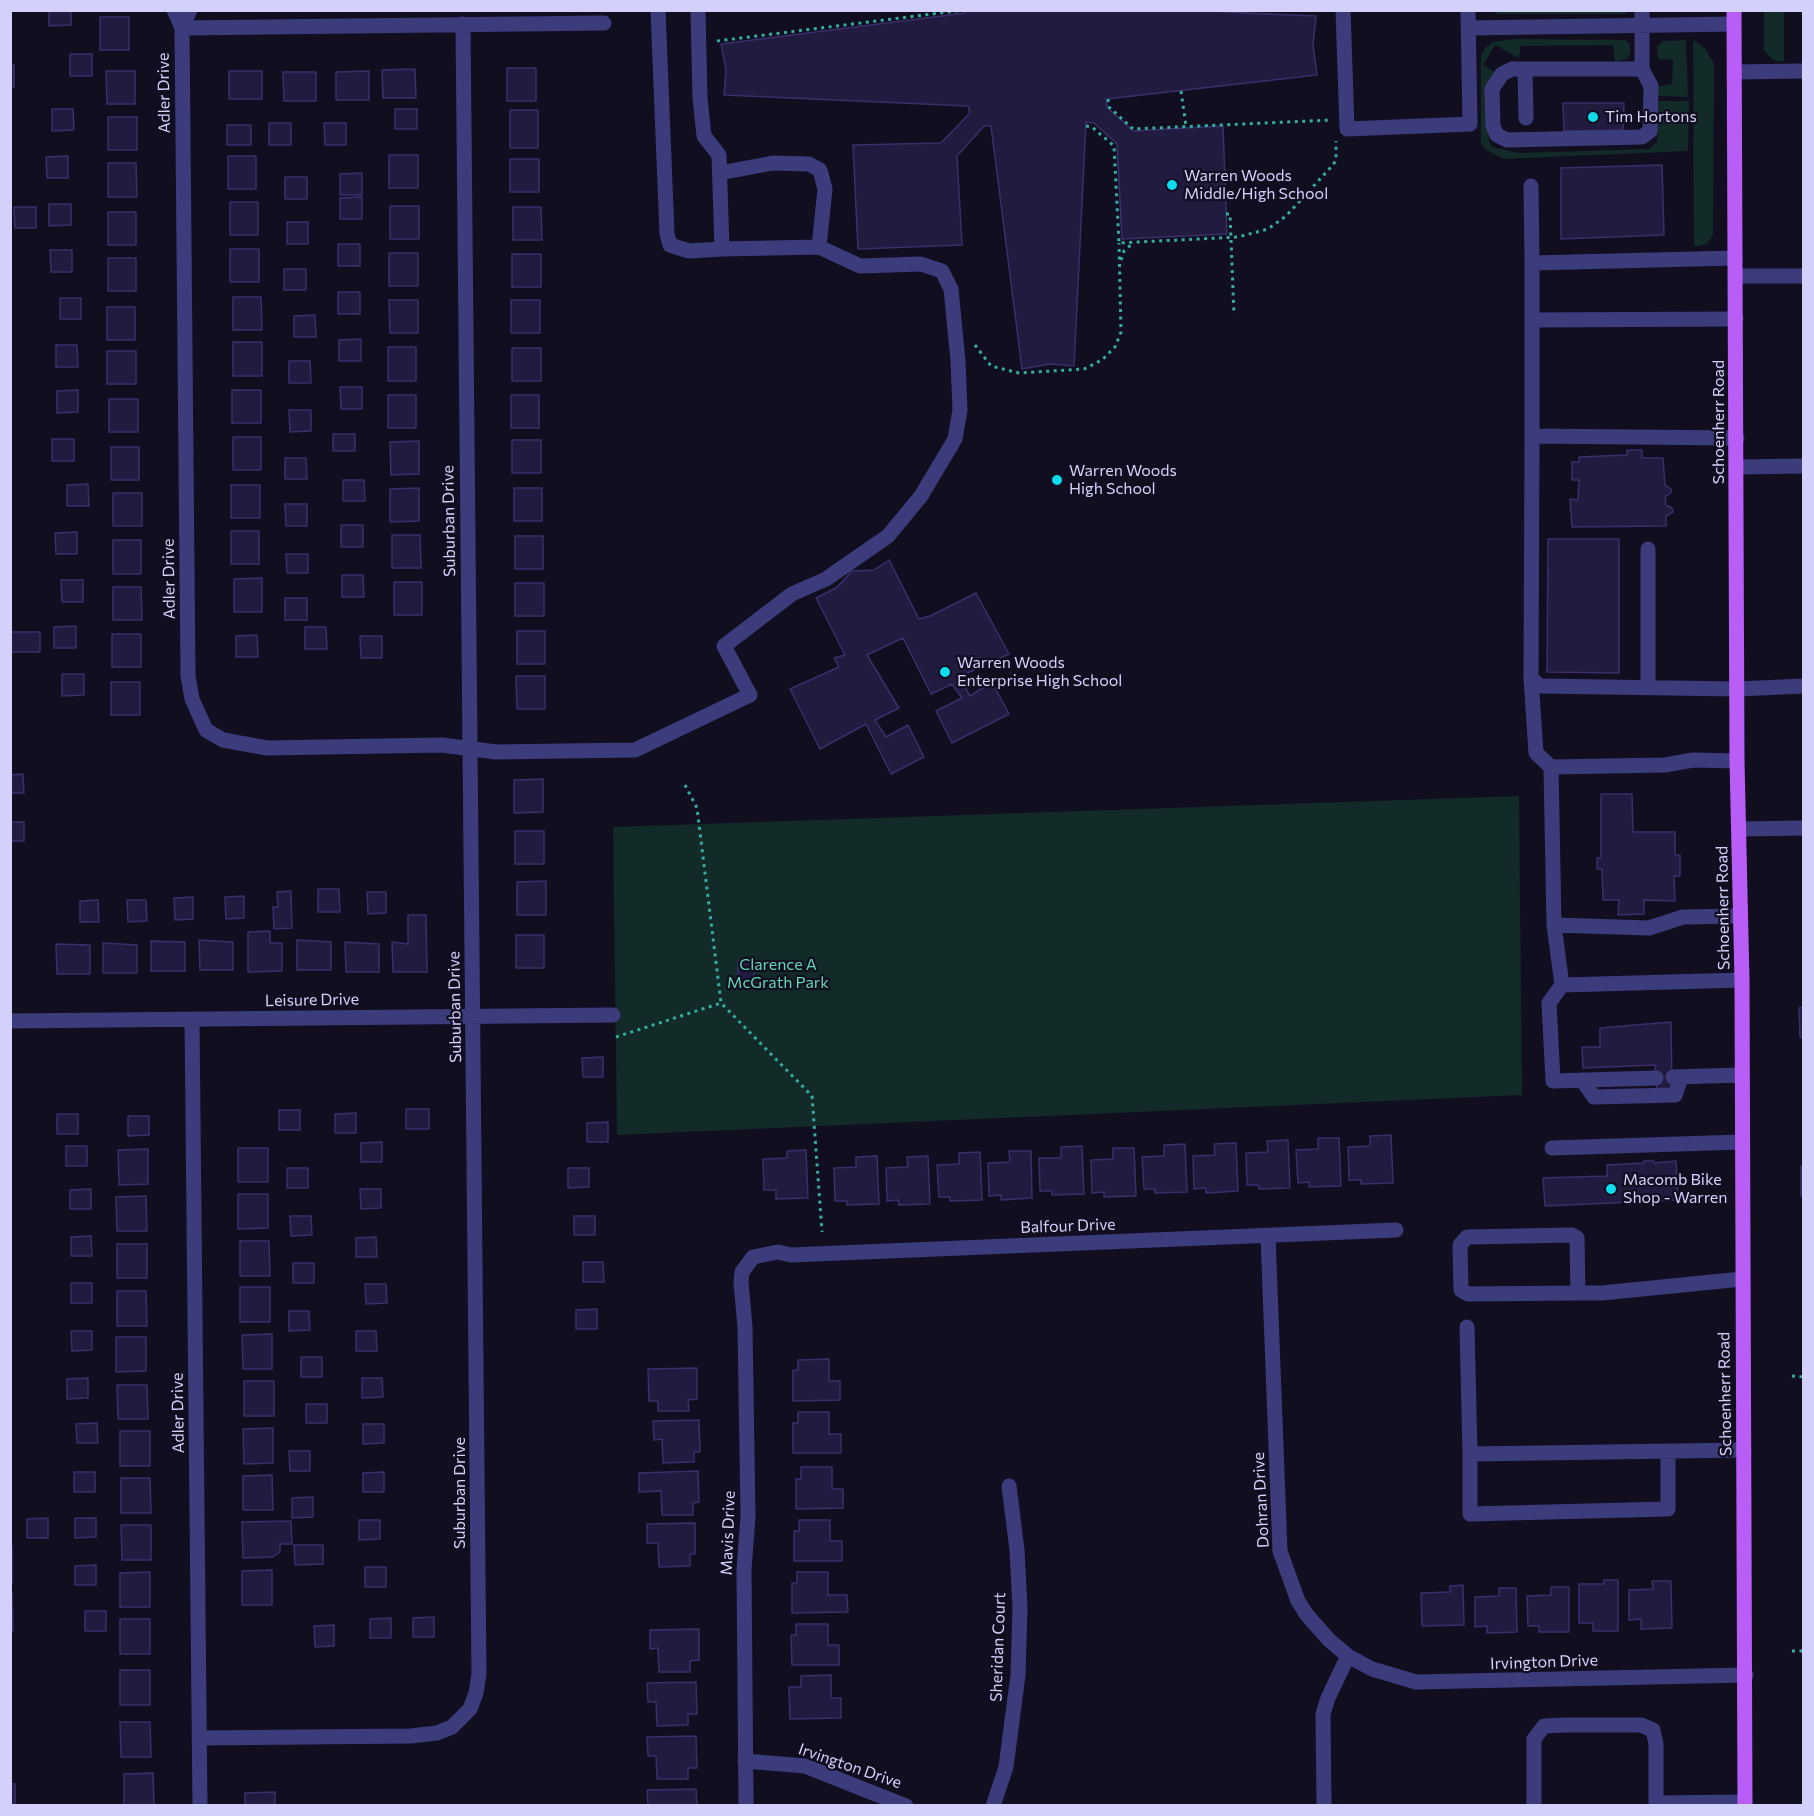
<!DOCTYPE html>
<style>
body{margin:0}
#map{position:relative;width:1814px;height:1816px;overflow:hidden;background:#110e20;font-family:Commissioner,sans-serif}
canvas{display:block}
.frame{position:absolute;inset:0;border:12px solid #d4d0fc;pointer-events:none}
</style>
<div id="map">
<canvas width="1814" height="1816"></canvas>
<div class="frame"></div>
</div>
<script>
const c = document.querySelector('canvas').getContext('2d');
c.lineJoin = 'round';
function paint(path, color) { c.fillStyle = color; c.fill(path, 'evenodd'); }
const poly = rows => new Path2D(rows.map(r => 'M' + r).join(''));
function trace(path, color, width, dash) { c.strokeStyle = color; c.lineWidth = width; c.lineCap = dash ? 'butt' : 'round'; c.setLineDash(dash || []); c.stroke(path); }
function drawText(font, color, halo, rows, align = 'center') {
  c.font = font + ' Commissioner,sans-serif'; c.lineWidth = 4.5; c.setLineDash([]); c.textBaseline = 'middle'; c.strokeStyle = halo; c.fillStyle = color; for (const [text, x, y, turn = 0] of rows) {
    c.save(); c.translate(x, y); c.rotate((+turn || 0) * Math.PI / 180); c.textAlign = isNaN(turn) ? turn : align; if (halo) c.strokeText(text, 0, 0); c.fillText(text, 0, 0); c.restore();
  }
}
paint(poly([
 [1488,11,1628,11,1625,14,1500,14],
 [1764,11,1784,11,1784,61,1781,62,1772,59,1764,50],
 [1514,39,1625,40,1629,43,1631,52,1627,59,1618,61,1615,61,1613,45,1521,46,1519,58,1495,45,1483,65,1495,72,1488,118,1489,142,1492,147,1520,153,1649,149,1657,142,1658,101,1689,101,1688,151,1504,159,1486,150,1481,144,1481,56,1485,48,1493,42],
 [1686,40,1688,97,1658,96,1657,87,1672,84,1673,60,1658,59,1657,46,1663,41],
 [1693,40,1705,48,1714,64,1713,234,1708,243,1699,246,1694,246],
 [1519,796,1522,1095,617,1135,613,827]
]), '#122a28');
const building = poly([
 [49,10,71,10,71,25,49,26,49,10],
 [964,10,1181,10,1316,16,1313,45,1317,75,1106,99,1107,107,1133,131,1223,126,1227,234,1122,239,1117,144,1094,123,1086,122,1074,366,1050,364,1022,369,991,126,984,126,957,156,962,245,858,249,853,145,941,143,970,113,968,106,724,95,726,70,721,44,965,13,964,10],
 [100,17,129,17,129,50,100,50,100,17],
 [70,54,92,54,92,76,70,76,70,54],
 [10,65,14,65,14,87,10,87,10,65],
 [507,68,536,68,536,101,507,101,507,68],
 [415,69,416,98,383,98,382,70,415,69],
 [106,71,135,71,135,104,107,104,106,71],
 [229,71,262,71,262,99,229,99,229,71],
 [369,71,369,100,336,100,336,72,369,71],
 [283,72,316,72,316,101,284,101,283,72],
 [1563,103,1624,103,1623,130,1564,131,1563,103],
 [52,109,73,109,74,130,52,131,52,109],
 [395,109,417,109,417,129,395,129,395,109],
 [510,110,538,110,538,148,510,148,510,110],
 [108,117,137,117,137,150,108,150,108,117],
 [269,123,291,123,291,145,269,145,269,123],
 [324,123,346,123,346,145,325,145,324,123],
 [227,125,251,125,251,145,227,145,227,125],
 [389,155,418,155,418,188,389,188,389,155],
 [68,156,68,178,47,178,46,157,68,156],
 [228,156,256,156,256,189,228,189,228,156],
 [510,159,539,159,539,192,510,192,510,159],
 [108,163,136,163,137,197,108,197,108,163],
 [1662,165,1664,235,1561,239,1561,168,1662,165],
 [362,173,362,195,340,195,340,174,362,173],
 [285,177,307,177,307,199,285,199,285,177],
 [362,197,362,219,340,219,340,198,362,197],
 [230,202,258,202,258,235,230,235,230,202],
 [49,204,71,204,71,225,49,226,49,204],
 [390,206,419,206,419,239,390,239,390,206],
 [14,207,36,207,36,228,15,228,14,207],
 [513,207,541,207,542,240,513,240,513,207],
 [108,212,136,212,136,245,108,245,108,212],
 [287,222,308,222,308,244,287,244,287,222],
 [338,244,360,244,360,266,338,266,338,244],
 [230,249,259,249,259,282,230,282,230,249],
 [50,250,72,250,72,272,51,272,50,250],
 [389,253,418,253,418,286,389,286,389,253],
 [512,254,541,254,541,287,512,287,512,254],
 [108,258,136,258,136,291,108,291,108,258],
 [284,269,306,269,306,290,284,290,284,269],
 [338,292,360,292,360,314,338,314,338,292],
 [233,297,261,297,262,330,233,330,233,297],
 [60,298,81,298,81,319,60,319,60,298],
 [389,300,418,300,418,333,390,333,389,300],
 [511,300,540,300,540,333,511,333,511,300],
 [107,307,135,307,135,340,107,340,107,307],
 [315,315,316,337,294,337,294,316,315,315],
 [361,339,361,361,339,361,339,340,361,339],
 [233,342,262,342,262,376,233,376,233,342],
 [56,345,77,345,78,367,56,367,56,345],
 [388,347,416,347,416,381,388,381,388,347],
 [512,348,541,348,541,381,512,381,512,348],
 [107,351,136,351,136,384,107,384,107,351],
 [289,361,310,361,311,383,289,383,289,361],
 [340,387,362,387,362,409,341,409,340,387],
 [78,390,78,412,57,413,57,391,78,390],
 [232,390,261,390,261,423,232,423,232,390],
 [388,395,416,395,416,428,388,428,388,395],
 [511,395,539,395,539,428,511,428,511,395],
 [109,399,138,399,138,432,109,432,109,399],
 [289,410,311,410,311,431,290,432,289,410],
 [333,434,355,434,355,451,333,451,333,434],
 [233,437,261,437,261,470,233,470,233,437],
 [52,439,74,439,74,461,52,461,52,439],
 [512,440,541,440,541,473,512,473,512,440],
 [419,441,419,474,391,475,390,442,419,441],
 [111,447,139,447,139,480,111,480,111,447],
 [1627,450,1642,450,1642,458,1663,458,1665,485,1671,489,1671,493,1665,497,1666,505,1672,508,1673,512,1666,516,1666,526,1572,527,1570,499,1578,500,1579,480,1572,480,1572,462,1579,462,1579,457,1627,455,1627,450],
 [285,458,306,458,307,479,285,479,285,458],
 [343,480,364,480,365,501,343,501,343,480],
 [88,484,89,506,67,506,67,485,88,484],
 [231,485,260,485,260,518,231,518,231,485],
 [419,488,419,521,390,522,390,489,419,488],
 [514,488,542,488,542,521,514,521,514,488],
 [113,493,142,493,142,526,113,526,113,493],
 [285,504,307,504,307,526,286,526,285,504],
 [341,525,363,525,363,547,341,547,341,525],
 [231,531,259,531,259,564,231,564,231,531],
 [77,532,77,554,56,554,55,533,77,532],
 [392,535,420,535,421,568,392,568,392,535],
 [515,536,543,536,543,569,515,569,515,536],
 [1548,539,1619,539,1619,673,1547,672,1548,539],
 [113,540,141,540,141,574,113,574,113,540],
 [286,554,308,554,308,573,287,573,286,554],
 [889,560,919,619,930,616,976,593,1009,654,959,677,970,696,992,682,1009,714,952,743,936,711,962,698,952,684,931,694,903,638,867,655,899,708,875,720,886,737,908,725,924,757,891,774,866,724,820,749,790,689,839,667,834,658,845,655,816,598,836,588,852,571,874,570,889,560],
 [342,575,363,575,364,597,342,597,342,575],
 [262,578,262,612,234,612,234,579,262,578],
 [61,580,83,580,83,602,62,602,61,580],
 [394,582,422,582,422,615,394,615,394,582],
 [515,583,544,583,544,616,515,616,515,583],
 [113,587,141,587,142,620,113,620,113,587],
 [285,598,307,598,307,620,285,620,285,598],
 [76,626,76,648,54,648,54,627,76,626],
 [305,627,326,627,327,649,305,649,305,627],
 [517,631,545,631,545,664,517,664,517,631],
 [10,632,40,632,40,652,10,652,10,632],
 [112,634,141,634,141,667,112,667,112,634],
 [257,635,258,657,236,657,236,636,257,635],
 [360,636,382,636,382,658,361,658,360,636],
 [62,674,84,674,84,695,62,696,62,674],
 [516,676,545,676,545,709,517,709,516,676],
 [111,682,140,682,140,715,111,715,111,682],
 [23,774,24,793,10,793,10,775,23,774],
 [543,779,543,812,514,813,514,780,543,779],
 [1601,794,1632,794,1633,832,1675,832,1675,855,1680,855,1680,876,1674,876,1675,901,1644,900,1644,914,1618,915,1619,900,1603,900,1602,869,1597,869,1597,858,1601,858,1601,794],
 [10,822,24,822,24,841,10,841,10,822],
 [515,831,544,831,544,864,515,864,515,831],
 [546,881,546,915,517,915,517,882,546,881],
 [318,889,339,889,340,912,318,912,318,889],
 [291,891,292,928,274,929,273,907,278,907,277,892,291,891],
 [367,892,386,892,386,913,368,914,367,892],
 [244,896,244,918,226,919,225,897,244,896],
 [193,897,193,919,175,920,174,898,193,897],
 [98,900,99,922,80,922,80,901,98,900],
 [127,900,146,900,147,921,128,922,127,900],
 [408,915,426,915,427,972,393,972,392,942,408,944,408,915],
 [270,931,270,943,282,943,282,971,248,972,248,932,270,931],
 [516,935,544,935,544,968,516,968,516,935],
 [199,940,233,942,233,970,200,970,199,940],
 [297,940,331,942,331,970,297,970,297,940],
 [151,941,185,942,185,971,151,971,151,941],
 [345,942,379,944,379,972,346,972,345,942],
 [103,943,137,945,137,973,103,973,103,943],
 [56,944,90,945,90,974,57,974,56,944],
 [738,961,754,961,754,986,738,986,738,961],
 [1804,1007,1804,1037,1800,1037,1799,1008,1804,1007],
 [1671,1022,1672,1091,1657,1091,1655,1065,1583,1068,1582,1047,1600,1047,1600,1028,1671,1022],
 [603,1057,603,1077,583,1077,582,1058,603,1057],
 [406,1109,429,1109,429,1129,406,1129,406,1109],
 [279,1110,300,1110,300,1130,279,1130,279,1110],
 [356,1113,356,1133,335,1133,335,1114,356,1113],
 [57,1114,78,1114,78,1134,57,1134,57,1114],
 [128,1116,149,1116,149,1135,128,1136,128,1116],
 [608,1122,608,1142,587,1142,587,1123,608,1122],
 [1391,1135,1393,1183,1361,1184,1361,1180,1349,1180,1348,1147,1370,1146,1370,1136,1391,1135],
 [1318,1138,1339,1138,1341,1186,1309,1187,1309,1182,1298,1183,1296,1150,1318,1149,1318,1138],
 [1288,1140,1290,1188,1259,1189,1258,1185,1247,1185,1246,1153,1268,1152,1267,1141,1288,1140],
 [382,1142,382,1162,361,1162,361,1143,382,1142],
 [1236,1143,1238,1191,1206,1193,1206,1188,1194,1189,1193,1156,1215,1155,1214,1144,1236,1143],
 [1185,1144,1187,1192,1155,1193,1155,1189,1144,1189,1142,1157,1164,1156,1164,1145,1185,1144],
 [66,1146,87,1146,87,1166,66,1166,66,1146],
 [1082,1146,1084,1194,1052,1195,1052,1191,1040,1191,1039,1158,1061,1158,1061,1147,1082,1146],
 [238,1148,268,1148,268,1182,238,1182,238,1148],
 [1113,1148,1134,1148,1136,1196,1104,1197,1104,1192,1092,1193,1091,1160,1113,1159,1113,1148],
 [148,1149,148,1184,119,1185,118,1150,148,1149],
 [806,1150,808,1198,776,1199,776,1190,764,1190,763,1159,787,1158,787,1151,806,1150],
 [1009,1151,1031,1151,1032,1198,1001,1200,1001,1195,989,1196,988,1163,1010,1162,1009,1151],
 [980,1152,982,1200,950,1201,950,1197,939,1197,937,1165,959,1164,959,1153,980,1152],
 [877,1156,879,1204,847,1205,847,1201,835,1201,834,1168,856,1167,856,1157,877,1156],
 [928,1156,930,1204,899,1205,898,1200,887,1201,886,1168,908,1167,907,1157,928,1156],
 [1644,1161,1654,1161,1654,1163,1676,1161,1678,1200,1545,1206,1543,1178,1607,1176,1607,1165,1644,1163,1644,1161],
 [1801,1166,1804,1166,1804,1196,1801,1196,1801,1166],
 [287,1168,308,1168,308,1188,287,1188,287,1168],
 [568,1168,589,1168,589,1187,568,1188,568,1168],
 [91,1189,91,1209,70,1209,70,1190,91,1189],
 [360,1189,381,1189,381,1208,361,1209,360,1189],
 [238,1194,268,1194,268,1228,238,1229,238,1194],
 [146,1196,147,1231,117,1231,116,1197,146,1196],
 [290,1216,311,1216,312,1235,291,1236,290,1216],
 [574,1216,595,1216,595,1235,574,1235,574,1216],
 [91,1236,92,1256,71,1256,71,1237,91,1236],
 [376,1237,377,1257,356,1257,356,1238,376,1237],
 [240,1241,269,1241,270,1276,240,1276,240,1241],
 [117,1244,147,1244,147,1278,117,1278,117,1244],
 [583,1262,603,1262,604,1282,583,1282,583,1262],
 [293,1263,314,1263,314,1283,293,1283,293,1263],
 [71,1283,92,1283,92,1303,71,1303,71,1283],
 [365,1284,386,1284,387,1303,366,1304,365,1284],
 [240,1287,270,1287,270,1322,240,1322,240,1287],
 [117,1291,146,1291,147,1326,117,1326,117,1291],
 [597,1309,597,1329,576,1329,576,1310,597,1309],
 [289,1311,309,1311,310,1330,289,1331,289,1311],
 [71,1331,92,1331,92,1350,72,1351,71,1331],
 [356,1331,376,1331,377,1351,356,1351,356,1331],
 [272,1334,272,1369,243,1369,242,1335,272,1334],
 [116,1337,146,1337,146,1371,116,1372,116,1337],
 [301,1357,322,1357,322,1377,301,1377,301,1357],
 [829,1359,829,1381,840,1381,840,1400,793,1401,793,1370,798,1370,798,1360,829,1359],
 [697,1368,697,1399,688,1400,689,1411,658,1411,658,1401,649,1401,648,1369,697,1368],
 [88,1378,88,1398,67,1399,67,1379,88,1378],
 [362,1378,382,1378,383,1397,362,1398,362,1378],
 [244,1381,274,1381,274,1416,244,1416,244,1381],
 [117,1385,147,1385,148,1419,118,1419,117,1385],
 [306,1404,327,1404,327,1423,306,1423,306,1404],
 [798,1412,829,1412,829,1434,841,1434,841,1453,793,1453,793,1423,798,1423,798,1412],
 [699,1420,700,1452,694,1452,694,1462,663,1463,662,1439,654,1440,653,1421,699,1420],
 [97,1423,98,1443,77,1443,76,1424,97,1423],
 [363,1424,384,1424,384,1443,363,1444,363,1424],
 [273,1428,273,1463,244,1464,243,1429,273,1428],
 [120,1431,150,1431,150,1466,120,1466,120,1431],
 [289,1451,310,1451,310,1471,290,1471,289,1451],
 [801,1467,832,1467,832,1489,843,1489,843,1508,796,1509,796,1479,801,1479,801,1467],
 [698,1471,699,1502,693,1503,693,1515,662,1515,661,1491,639,1492,639,1473,698,1471],
 [74,1472,95,1472,95,1492,74,1492,74,1472],
 [384,1472,384,1492,363,1492,363,1473,384,1472],
 [272,1475,273,1510,243,1510,243,1476,272,1475],
 [121,1478,150,1478,151,1513,121,1513,121,1478],
 [313,1497,313,1517,292,1518,292,1498,313,1497],
 [48,1518,48,1538,27,1538,27,1519,48,1518],
 [75,1518,96,1518,96,1537,75,1538,75,1518],
 [359,1520,380,1520,380,1539,359,1540,359,1520],
 [799,1520,830,1520,830,1541,842,1541,842,1561,794,1561,794,1531,799,1531,799,1520],
 [291,1521,292,1544,280,1544,280,1552,273,1557,243,1558,242,1522,291,1521],
 [695,1523,695,1554,690,1554,690,1566,659,1567,658,1543,647,1543,647,1524,695,1523],
 [121,1525,151,1525,151,1560,122,1560,121,1525],
 [294,1545,323,1545,323,1564,295,1565,294,1545],
 [10,1546,12,1546,12,1583,10,1583,10,1546],
 [96,1565,96,1585,75,1585,75,1566,96,1565],
 [365,1567,386,1567,386,1587,365,1587,365,1567],
 [272,1570,272,1605,242,1605,242,1571,272,1570],
 [150,1572,150,1607,120,1607,120,1573,150,1572],
 [797,1572,828,1572,828,1595,847,1595,848,1612,792,1613,792,1583,797,1583,797,1572],
 [1604,1580,1618,1580,1618,1631,1593,1631,1593,1623,1579,1623,1579,1584,1604,1584,1604,1580],
 [1652,1581,1671,1581,1672,1628,1641,1629,1641,1619,1629,1620,1629,1590,1653,1589,1652,1581],
 [1463,1585,1464,1625,1422,1626,1421,1593,1450,1592,1450,1586,1463,1585],
 [1551,1587,1569,1587,1569,1632,1539,1632,1539,1626,1528,1626,1527,1596,1551,1595,1551,1587],
 [1499,1588,1516,1588,1517,1632,1487,1633,1487,1626,1475,1627,1475,1597,1499,1596,1499,1588],
 [10,1593,12,1593,13,1631,10,1631,10,1593],
 [85,1611,106,1611,106,1631,85,1631,85,1611],
 [434,1617,434,1637,413,1637,413,1618,434,1617],
 [391,1618,391,1638,370,1638,370,1619,391,1618],
 [120,1619,150,1619,150,1654,120,1654,120,1619],
 [796,1624,828,1624,828,1645,839,1645,839,1665,792,1665,791,1635,796,1635,796,1624],
 [334,1625,334,1646,315,1647,314,1626,334,1625],
 [699,1629,699,1660,690,1661,690,1672,659,1672,658,1648,650,1649,650,1630,699,1629],
 [120,1670,150,1670,150,1705,120,1705,120,1670],
 [831,1675,831,1698,841,1698,841,1718,790,1719,789,1687,801,1687,801,1676,831,1675],
 [696,1682,697,1714,688,1714,688,1725,657,1726,656,1702,648,1702,647,1683,696,1682],
 [120,1722,150,1722,151,1757,121,1757,120,1722],
 [696,1736,697,1768,688,1768,688,1779,657,1779,656,1756,648,1756,647,1737,696,1736],
 [153,1773,154,1806,124,1806,124,1774,153,1773],
 [10,1784,15,1784,15,1806,10,1806,10,1784],
 [696,1789,697,1806,648,1806,647,1790,696,1789],
 [275,1792,275,1806,245,1806,245,1793,275,1792]
]);
paint(building, '#221b40');
trace(building, '#392f6b', 1.5);
trace(poly([
 [717,41,964,10],
 [1181,91,1186,126],
 [1108,99,1109,107,1133,129,1331,120],
 [1086,126,1092,127,1114,146,1119,243,1238,237,1268,229,1286,216,1333,165,1336,160,1336,141],
 [1226,214,1230,214,1234,315],
 [1121,260,1124,251,1132,244],
 [975,345,991,366,1019,373,1084,369,1102,360,1115,347,1121,332,1119,243],
 [685,785,697,808,721,1003,812,1096,822,1232],
 [616,1037,721,1003],
 [1792,1376,1804,1377],
 [1792,1651,1804,1651]
]), '#35aca1', 3, [3, 4.5]);
trace(poly([
 [174,10,182,28,188,676,192,699,206,730,223,740,267,748,442,745,496,752,635,750,750,695,724,646,792,594,826,579,888,536,921,496,955,439,960,410,958,361,951,289,942,271,921,264,860,266,819,247,722,249],
 [658,10,667,234,670,245,689,251,722,249,719,155,704,136,700,98,698,10],
 [1343,10,1347,129,1470,124,1468,10],
 [1642,10,1642,69,1651,86,1650,131,1642,137,1507,140,1497,135,1493,126,1492,89,1502,74,1512,69,1642,69],
 [182,28,604,23],
 [182,28,190,10],
 [1468,28,1734,24],
 [1525,69,1526,118],
 [1734,72,1804,71],
 [720,173,773,163,809,164,820,170,825,189,819,247],
 [1531,186,1532,263,1735,258],
 [1532,263,1532,436],
 [1736,276,1804,276],
 [1532,320,1736,319],
 [1737,438,1532,436,1531,678,1540,686,1737,689,1804,686],
 [1737,467,1804,466],
 [1531,678,1536,753,1551,767],
 [1648,686,1648,549],
 [1737,761,1693,760,1665,765,1551,767,1554,925,1649,928,1683,917,1740,916],
 [1740,829,1804,828],
 [1554,925,1562,985,1549,1003,1553,1081,1656,1078],
 [1562,985,1742,980],
 [192,1020,200,1806],
 [10,1021,613,1015],
 [1673,1077,1742,1075],
 [1582,1080,1594,1097,1675,1095,1681,1078],
 [1552,1148,1742,1142],
 [1268,1236,1280,1551,1298,1601,1307,1615,1329,1640,1348,1656,1372,1669,1416,1682,1746,1675],
 [1578,1293,1577,1238,1572,1235,1467,1237,1460,1245,1461,1290,1468,1294,1578,1293,1602,1293,1742,1279],
 [1467,1327,1470,1454,1744,1450],
 [1470,1454,1470,1514,1668,1509,1668,1451],
 [200,1738,411,1736,437,1733,452,1727,470,1709,476,1693,479,1673,463,24],
 [745,1761,805,1766,906,1806],
 [1656,1803,1745,1802],
 [746,1806,744,1570,748,1516,745,1327,741,1282,742,1272,753,1257,778,1252,791,1255,1396,1230],
 [993,1806,1006,1767,1018,1675,1020,1608,1017,1550,1009,1486],
 [1324,1806,1323,1714,1328,1698,1348,1656],
 [1534,1806,1534,1739,1544,1726,1566,1725,1641,1725,1653,1730,1656,1744,1656,1806]
]), '#3c3c7d', 15);
trace(poly([
 [1734,10,1737,761,1742,980,1745,1806]
]), '#b85df6', 15);
for (const [x, y, r, color] of [
 [1593,117,6,"#0ddcec"],
 [1172,185,6,"#0ddcec"],
 [1057,480,6,"#0ddcec"],
 [945,672,6,"#0ddcec"],
 [1611,1189,6,"#0ddcec"]
]) { const dot = new Path2D(); dot.arc(x, y, r, 0, 2 * Math.PI); c.fillStyle = color; c.fill(dot); trace(dot, '#110e20', 2); }
drawText('16px', '#d4d0fc', '#110e20', [
 ["Adler Drive",164,93,-91],
 ["Schoenherr Road",1719,422,-90],
 ["Suburban Drive",449,521,-91],
 ["Adler Drive",169,579,-91],
 ["Schoenherr Road",1723,908,-91],
 ["Leisure Drive",312,1000,-1],
 ["Suburban Drive",455,1007,-91],
 ["Balfour Drive",1068,1226,-2],
 ["Schoenherr Road",1725,1394,-91],
 ["Adler Drive",178,1413,-91],
 ["Suburban Drive",460,1493,-90],
 ["Dohran Drive",1261,1500,-93],
 ["Mavis Drive",728,1533,-88],
 ["Sheridan Court",998,1647,-88],
 ["Irvington Drive",1544,1662,-2],
 ["Irvington Drive",850,1766,19]
]);
drawText('16px', '#d4d0fc', '#110e20', [
 ["Tim Hortons",1605,117],
 ["Warren Woods",1184,176],
 ["Middle/High School",1184,194],
 ["Warren Woods",1069,471],
 ["High School",1069,489],
 ["Warren Woods",957,663],
 ["Enterprise High School",957,681],
 ["Macomb Bike",1623,1180],
 ["Shop - Warren",1623,1198]
], 'left');
drawText('16px', '#60d8b6', '#110e20', [
 ["Clarence A",778,965],
 ["McGrath Park",778,983]
]);
</script>
